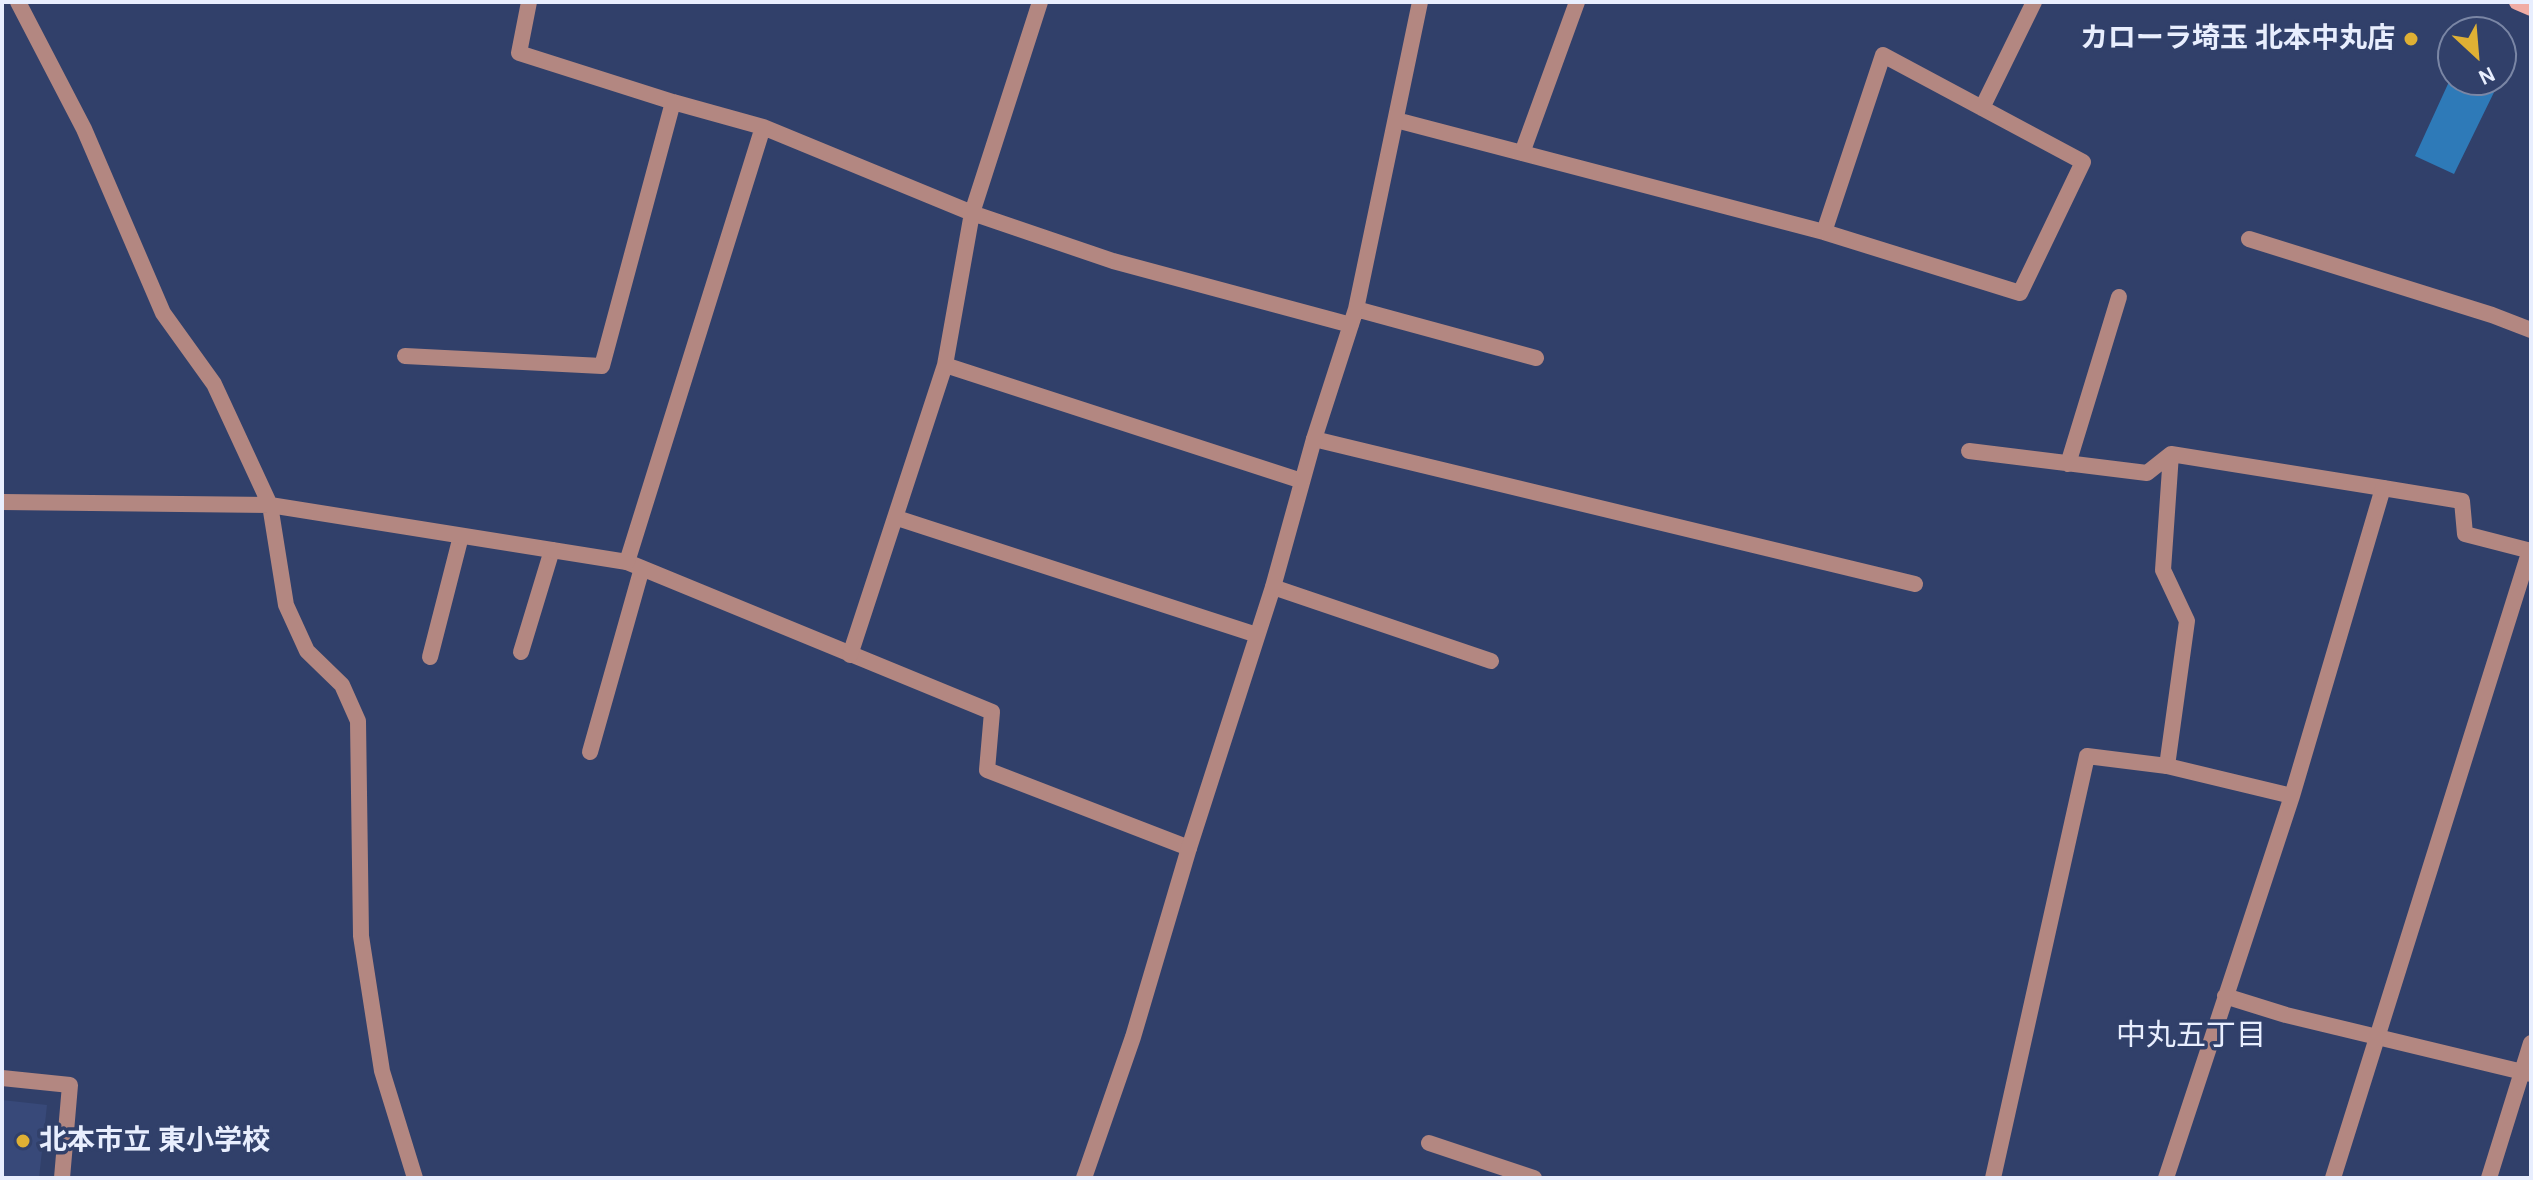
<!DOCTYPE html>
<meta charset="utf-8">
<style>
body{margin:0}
#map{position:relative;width:2533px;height:1180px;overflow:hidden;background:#31406a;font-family:Karla,sans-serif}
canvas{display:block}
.frame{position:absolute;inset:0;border:4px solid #e8eefe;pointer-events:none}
.north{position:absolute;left:2437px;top:16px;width:80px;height:80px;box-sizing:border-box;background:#31406a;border:2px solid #7a86a5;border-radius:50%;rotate:154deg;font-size:22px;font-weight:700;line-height:32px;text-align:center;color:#e8eefe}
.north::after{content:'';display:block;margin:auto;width:28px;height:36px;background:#dfb034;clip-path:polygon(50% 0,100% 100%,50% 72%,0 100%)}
</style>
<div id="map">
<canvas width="2533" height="1180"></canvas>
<div class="frame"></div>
<div class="north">N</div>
</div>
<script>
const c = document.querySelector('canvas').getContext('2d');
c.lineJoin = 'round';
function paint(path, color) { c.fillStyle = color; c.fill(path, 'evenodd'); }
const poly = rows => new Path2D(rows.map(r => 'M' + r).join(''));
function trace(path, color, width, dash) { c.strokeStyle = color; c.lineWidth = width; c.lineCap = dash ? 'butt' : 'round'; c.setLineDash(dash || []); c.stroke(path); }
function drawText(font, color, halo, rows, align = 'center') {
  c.font = font + ' Karla,"Noto Sans JP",sans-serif'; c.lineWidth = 7; c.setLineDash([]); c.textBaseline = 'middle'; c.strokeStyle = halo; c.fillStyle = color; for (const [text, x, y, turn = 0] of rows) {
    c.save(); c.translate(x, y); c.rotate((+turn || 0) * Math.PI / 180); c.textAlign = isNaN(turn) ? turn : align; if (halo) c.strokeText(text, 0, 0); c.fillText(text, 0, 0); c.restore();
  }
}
paint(poly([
 [2,1100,47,1105,39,1178,2,1178]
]), '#384979');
paint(poly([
 [2453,73,2453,80,2500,80,2454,174,2415,156]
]), '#2e7ab8');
trace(poly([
 [1314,439,1915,584],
 [1969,451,2147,473,2171,454,2383,488],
 [2068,464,2119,297],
 [627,562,992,712,987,770,1189,848],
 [1273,587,1491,661],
 [521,652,552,550],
 [430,657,461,536],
 [590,752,642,568],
 [2167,766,2187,621,2163,570,2171,454]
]), '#b38781', 16);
trace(poly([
 [18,2,84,129,163,313,214,384,270,505,286,605,307,651,342,685,358,721,361,936,382,1071,415,1178],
 [529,2,519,53,673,102,763,127,972,213,1113,261,1351,325],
 [1982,108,2034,2],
 [1396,120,1824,232,2020,293,2083,162,1883,55,1824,232],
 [1522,153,1577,2],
 [2249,239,2492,315,2531,330],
 [1356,309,1536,358],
 [405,356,602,366,673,102],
 [945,365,1302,481],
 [2,502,270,505,627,562,763,127],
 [897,518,1257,635],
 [850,655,945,365,972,213,1040,2],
 [2225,996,2286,1015,2531,1074],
 [2,1078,70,1085,62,1178],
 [1429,1143,1534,1178],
 [1084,1178,1133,1037,1189,848,1273,587,1314,439,1356,309,1420,2],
 [1993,1178,2087,756,2167,766,2292,796],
 [2166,1178,2292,796,2383,488,2462,501,2465,534,2531,551],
 [2333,1178,2530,550],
 [2489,1178,2531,1043]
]), '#b38781', 16);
trace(poly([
 [2517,2,2531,8]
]), '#f1aca4', 16);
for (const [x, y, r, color] of [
 [2411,39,8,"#dfb034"],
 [23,1141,8,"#dfb034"]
]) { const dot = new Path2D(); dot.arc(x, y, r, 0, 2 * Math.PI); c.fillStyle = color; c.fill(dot); trace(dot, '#31406a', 3); }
drawText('bold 28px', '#e8eefe', '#31406a', [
 ["カローラ埼玉 北本中丸店",2395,39],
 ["北本市立 東小学校",39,1141,"left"]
], 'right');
drawText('30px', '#e8eefe', '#31406a', [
 ["中丸五丁目",2191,1036]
]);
</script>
